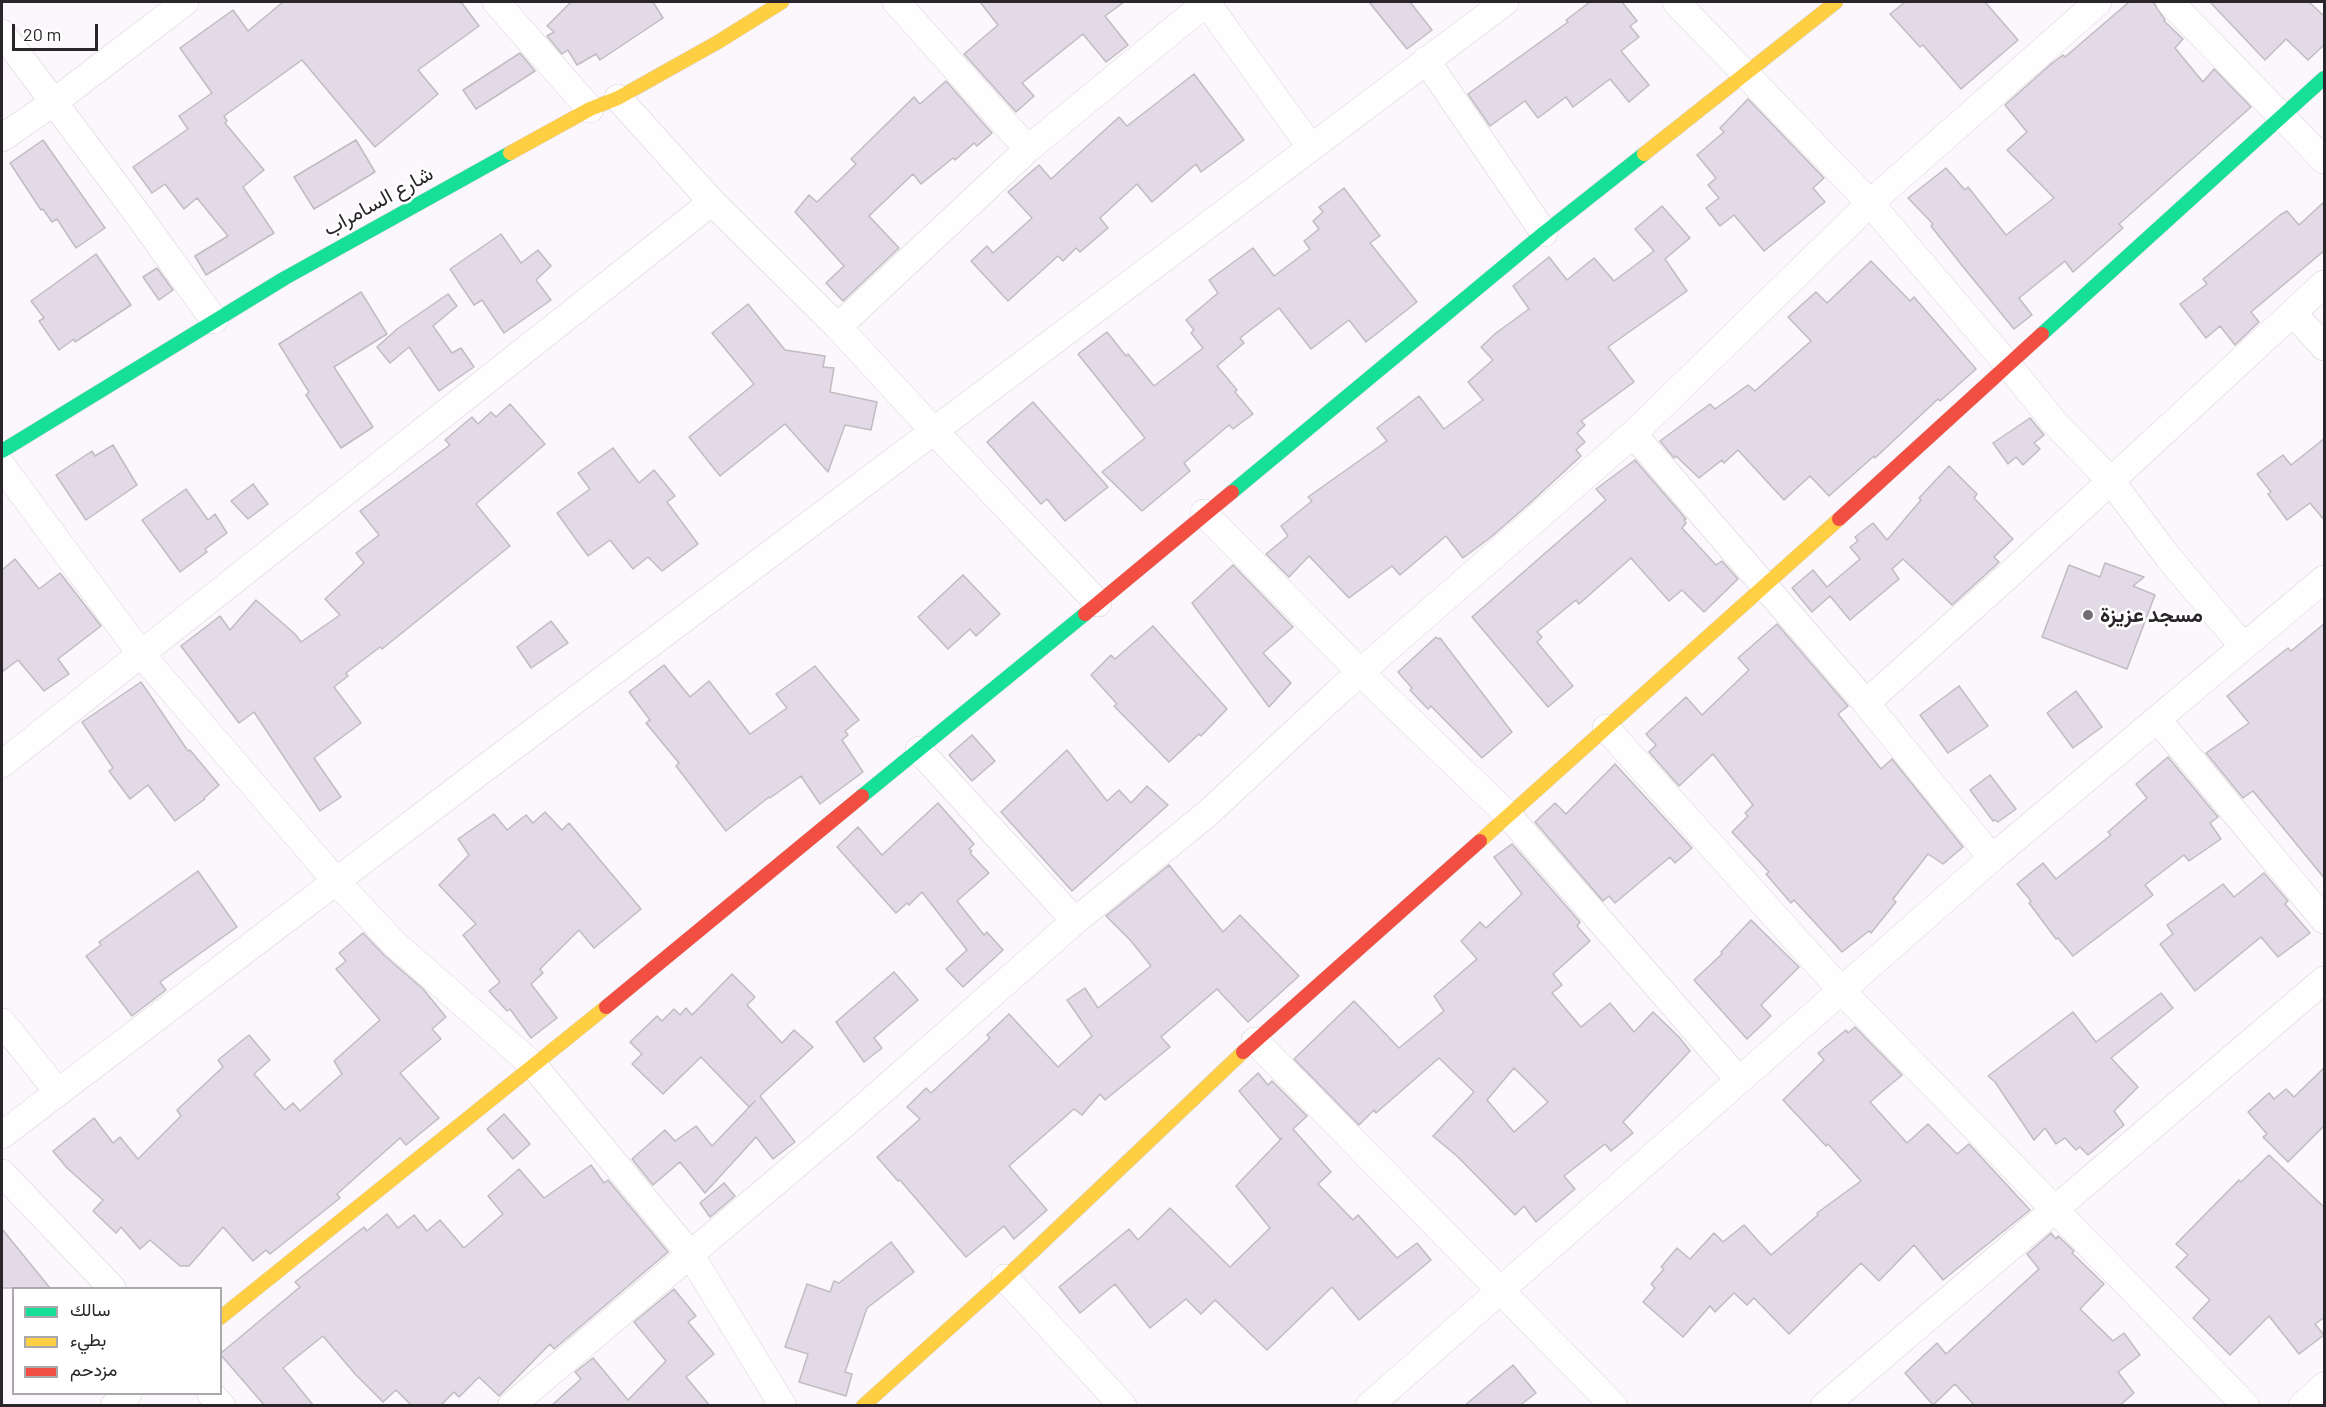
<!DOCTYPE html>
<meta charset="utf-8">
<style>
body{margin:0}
#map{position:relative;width:2326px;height:1407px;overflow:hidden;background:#fcf7fc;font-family:Barlow,Vazirmatn,sans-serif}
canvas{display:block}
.frame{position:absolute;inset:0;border:3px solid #29252a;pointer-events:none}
.legend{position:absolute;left:12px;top:1287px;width:210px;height:108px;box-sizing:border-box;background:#fff;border:2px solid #a9a8aa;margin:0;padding:8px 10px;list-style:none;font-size:18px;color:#29252a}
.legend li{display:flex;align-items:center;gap:12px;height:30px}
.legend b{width:30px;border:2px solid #a9a8aa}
.scale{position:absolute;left:12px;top:24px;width:86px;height:27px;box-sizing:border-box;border:3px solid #29252a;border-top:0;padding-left:8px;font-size:18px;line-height:21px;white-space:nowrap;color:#29252a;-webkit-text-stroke:4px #fff;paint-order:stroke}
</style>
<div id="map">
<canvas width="2326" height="1407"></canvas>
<div class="frame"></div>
<ul class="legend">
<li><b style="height:8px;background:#16e098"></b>سالك</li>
<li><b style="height:8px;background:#ffcf43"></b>بطيء</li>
<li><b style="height:8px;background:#f24e42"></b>مزدحم</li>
</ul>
<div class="scale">20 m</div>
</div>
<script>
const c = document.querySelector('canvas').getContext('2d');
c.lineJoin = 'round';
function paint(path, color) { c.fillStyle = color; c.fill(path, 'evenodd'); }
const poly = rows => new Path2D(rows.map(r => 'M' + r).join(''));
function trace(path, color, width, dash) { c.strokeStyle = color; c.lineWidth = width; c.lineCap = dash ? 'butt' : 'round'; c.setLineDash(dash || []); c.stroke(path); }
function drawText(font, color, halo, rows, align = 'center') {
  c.font = font + ' Barlow,Vazirmatn,sans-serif'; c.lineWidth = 5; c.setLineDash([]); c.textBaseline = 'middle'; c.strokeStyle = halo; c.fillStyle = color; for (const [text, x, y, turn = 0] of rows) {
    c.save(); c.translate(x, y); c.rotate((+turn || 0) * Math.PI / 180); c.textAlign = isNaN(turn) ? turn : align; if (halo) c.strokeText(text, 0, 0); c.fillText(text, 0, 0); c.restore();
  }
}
const building = poly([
 [283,2,461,2,479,26,418,70,438,94,375,147,302,60,224,116,227,121,225,123,264,170,243,187,274,233,206,275,195,256,228,236,197,198,184,209,165,184,152,193,133,167,188,129,179,116,212,93,180,48,233,10,248,31,283,2],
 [571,2,653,2,663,18,600,60,596,54,577,65,568,50,562,54,547,36,554,32,547,26,571,2],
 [980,2,1124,2,1105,16,1128,45,1106,62,1083,34,1022,83,1034,96,1016,112,964,54,998,25,980,2],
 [1369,2,1410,2,1432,30,1407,49,1369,2],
 [1590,2,1622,2,1637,21,1630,26,1639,37,1621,51,1649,85,1629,102,1610,79,1573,107,1566,97,1538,118,1525,101,1490,126,1468,94,1568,22,1566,20,1590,2],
 [1905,2,1985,2,2018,40,1961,89,1923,45,1920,47,1890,14,1905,2],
 [2129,2,2153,2,2165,20,2164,21,2183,39,2175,48,2203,82,2214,69,2251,107,2119,224,2123,228,2073,272,2065,261,2019,298,2032,315,2014,329,1964,268,1931,226,1933,224,1908,198,1946,168,1965,190,1968,187,2006,235,2054,198,2007,150,2027,132,2005,105,2051,64,2063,55,2065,57,2129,2],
 [2210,2,2309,2,2325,17,2325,44,2308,60,2286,39,2265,60,2210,2],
 [520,53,535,71,476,109,463,90,520,53],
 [1194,74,1244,140,1201,172,1196,164,1152,202,1137,184,1100,218,1108,228,1080,252,1076,248,1063,261,1058,256,1008,301,971,261,987,246,993,253,1032,218,1008,192,1039,165,1051,179,1119,117,1127,126,1194,74],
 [946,81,992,133,977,146,974,143,955,160,953,158,921,184,913,174,869,216,899,248,843,301,826,283,844,266,795,212,809,195,817,202,856,164,851,159,914,97,920,104,946,81],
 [1748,99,1824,178,1813,188,1825,202,1764,251,1734,215,1720,226,1706,208,1719,198,1708,185,1716,178,1697,155,1724,132,1720,128,1748,99],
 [43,140,105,228,76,248,57,219,52,222,43,209,41,210,10,163,43,140],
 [356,140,375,172,314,209,294,177,356,140],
 [1344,188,1380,236,1370,243,1417,302,1366,342,1349,320,1311,349,1279,308,1240,338,1244,343,1217,366,1237,390,1235,392,1253,414,1233,429,1229,425,1184,463,1190,471,1142,511,1102,472,1145,438,1078,354,1107,332,1126,356,1128,354,1154,386,1203,348,1191,333,1194,330,1186,320,1218,293,1209,280,1253,248,1274,276,1310,249,1304,241,1319,229,1313,221,1323,212,1319,207,1344,188],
 [2325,201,2325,250,2251,312,2259,322,2235,345,2220,326,2206,338,2180,304,2207,284,2203,279,2280,215,2287,211,2299,225,2325,201],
 [1662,206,1690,238,1665,259,1687,291,1608,347,1634,382,1581,421,1585,425,1577,433,1585,442,1576,450,1581,456,1530,503,1491,537,1463,558,1446,536,1400,575,1392,566,1349,598,1309,556,1289,577,1266,554,1288,536,1281,526,1312,501,1308,497,1387,441,1377,428,1419,396,1444,429,1483,400,1468,382,1493,360,1481,347,1496,333,1529,309,1513,286,1549,257,1567,280,1594,258,1614,281,1654,251,1635,229,1662,206],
 [501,234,521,263,538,250,551,266,536,280,551,300,504,333,482,300,474,305,450,269,501,234],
 [96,254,131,305,75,342,74,339,59,350,39,321,44,318,31,301,96,254],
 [1871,261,1910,301,1914,297,1976,369,1940,401,1938,399,1875,458,1874,456,1829,496,1810,476,1784,500,1738,450,1724,463,1722,460,1699,478,1676,456,1674,458,1660,441,1710,404,1715,409,1748,385,1755,391,1811,341,1788,317,1816,292,1827,303,1871,261],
 [157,268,173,290,159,300,143,277,157,268],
 [361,292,387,334,334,367,373,427,341,448,306,395,309,392,279,344,361,292],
 [448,294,457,306,433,326,452,353,461,348,474,367,439,391,409,347,390,363,377,347,397,329,448,294],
 [748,304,785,350,825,356,823,367,834,368,830,392,877,402,871,430,845,425,828,472,785,424,720,476,689,437,754,384,712,333,748,304],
 [1033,402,1108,487,1065,521,1047,499,1041,504,987,442,1033,402],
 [510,404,545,444,476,504,510,546,382,649,380,647,346,673,348,676,334,687,361,723,314,758,341,797,320,811,254,712,239,723,181,646,220,616,230,630,256,600,295,634,301,642,340,615,325,599,364,563,356,553,379,535,360,511,450,445,445,440,472,417,478,424,491,412,496,417,510,404],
 [2030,418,2044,435,2034,443,2040,449,2023,465,2016,457,2008,464,1993,443,2030,418],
 [2325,438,2325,521,2310,503,2287,520,2268,494,2271,492,2257,474,2283,455,2291,465,2325,438],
 [113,445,137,485,86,520,56,475,92,451,95,456,113,445],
 [613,448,639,483,654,470,675,496,667,502,698,544,662,571,648,557,633,569,610,540,588,556,557,513,590,489,578,473,613,448],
 [1635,460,1686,519,1684,520,1686,523,1682,528,1716,565,1722,561,1738,579,1704,612,1682,590,1669,601,1631,558,1579,604,1576,600,1537,632,1542,637,1537,642,1573,686,1548,707,1472,617,1606,500,1596,489,1635,460],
 [1949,466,1977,494,1974,498,2013,539,1994,557,1999,562,1995,566,1952,605,1903,559,1892,569,1899,579,1850,620,1830,596,1812,612,1792,588,1813,570,1827,587,1860,559,1850,547,1858,541,1855,537,1873,523,1887,540,1921,500,1919,498,1949,466],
 [253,484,268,504,248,519,231,501,253,484],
 [186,489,208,520,215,514,227,533,205,549,207,552,180,572,142,520,186,489],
 [15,559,39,589,60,573,101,626,58,659,69,674,44,691,18,660,2,672,2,570,15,559],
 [2105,563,2144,577,2133,586,2155,595,2127,669,2042,637,2069,565,2100,577,2105,563],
 [1233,565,1293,627,1263,653,1291,683,1269,707,1192,603,1233,565],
 [963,575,1000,614,976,636,970,629,948,649,918,617,963,575],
 [551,621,568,643,531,668,517,647,551,621],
 [2325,623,2325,879,2253,791,2243,798,2206,753,2249,723,2227,696,2288,648,2291,651,2325,623],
 [1777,624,1848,706,1838,714,1881,769,1892,759,1963,847,1943,864,1928,854,1893,899,1896,902,1871,933,1869,931,1842,952,1794,900,1791,903,1766,874,1769,872,1732,832,1748,816,1745,813,1753,805,1713,754,1679,786,1649,752,1656,745,1646,734,1686,697,1702,715,1749,670,1738,658,1777,624],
 [1153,626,1227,709,1201,736,1199,734,1169,762,1114,706,1117,704,1091,675,1111,655,1115,659,1153,626],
 [1436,637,1438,639,1440,638,1512,732,1482,758,1431,706,1428,709,1410,690,1412,688,1398,672,1436,637],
 [664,665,690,697,709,681,750,734,787,708,776,694,815,666,859,720,845,731,848,735,842,740,863,772,820,804,801,776,770,798,769,797,726,831,676,766,679,763,646,723,650,720,629,692,664,665],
 [141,682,188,751,190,750,219,785,204,798,205,799,175,821,148,785,130,799,109,771,113,768,82,722,141,682],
 [1959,686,1988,726,1948,753,1920,715,1959,686],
 [2076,691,2102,727,2073,748,2047,713,2076,691],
 [972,735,995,761,972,781,949,755,972,735],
 [1067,750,1107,801,1119,790,1131,803,1147,786,1168,805,1072,891,1001,812,1067,750],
 [2168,757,2218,817,2210,823,2221,839,2189,861,2184,855,2145,885,2153,895,2073,956,2058,938,2056,939,2029,903,2031,901,2017,884,2043,863,2056,879,2111,835,2108,832,2147,798,2136,784,2168,757],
 [1615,764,1692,848,1675,863,1670,857,1615,903,1609,896,1603,901,1535,822,1555,803,1566,814,1615,764],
 [1990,775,2016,809,1998,822,1995,820,1993,821,1970,790,1990,775],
 [938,803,974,844,969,849,972,851,970,853,989,873,957,901,984,935,987,932,1003,950,963,987,946,969,967,950,922,892,909,905,907,903,896,913,837,847,858,827,882,855,938,803],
 [545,812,562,830,569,823,641,909,594,948,579,930,540,969,543,973,531,984,557,1018,531,1038,510,1009,507,1011,489,991,500,982,463,935,476,924,439,885,469,855,458,839,494,814,507,830,526,815,533,823,545,812],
 [1512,844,1580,922,1577,926,1590,941,1553,974,1562,985,1552,993,1581,1027,1610,1003,1634,1032,1653,1012,1679,1037,1690,1051,1623,1122,1633,1133,1611,1151,1605,1144,1564,1176,1575,1189,1536,1222,1524,1206,1515,1215,1458,1157,1433,1136,1474,1092,1439,1058,1376,1113,1374,1110,1359,1125,1294,1059,1354,1001,1399,1048,1444,1011,1434,996,1477,959,1461,941,1480,922,1486,928,1522,894,1494,857,1512,844],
 [1514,1068,1548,1102,1514,1132,1487,1100,1514,1068],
 [1169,865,1223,932,1240,915,1299,976,1248,1022,1217,989,1161,1037,1170,1047,1105,1100,1100,1094,1082,1115,1074,1109,1009,1166,1047,1210,1014,1239,1004,1226,966,1257,900,1180,898,1181,877,1157,920,1119,907,1107,926,1088,931,1093,990,1038,987,1035,1009,1014,1058,1067,1092,1036,1067,1000,1085,988,1098,1008,1151,966,1131,941,1106,916,1169,865],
 [198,871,237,927,160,982,166,990,132,1016,86,956,101,945,99,942,198,871],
 [2264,873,2288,901,2285,904,2310,933,2278,957,2261,937,2195,991,2160,944,2173,934,2167,925,2223,884,2234,897,2264,873],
 [1751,920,1799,967,1761,1005,1771,1016,1747,1039,1694,980,1722,954,1721,952,1751,920],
 [363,933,385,956,423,989,446,1017,432,1029,441,1039,400,1073,439,1118,406,1145,400,1138,337,1194,340,1198,270,1254,266,1250,253,1261,223,1227,189,1266,180,1266,150,1240,140,1249,121,1227,116,1233,93,1211,103,1200,67,1168,53,1151,94,1118,113,1143,120,1137,138,1159,181,1116,177,1110,223,1067,218,1060,249,1035,270,1060,254,1074,285,1110,293,1103,300,1111,342,1074,334,1061,380,1020,336,969,346,961,339,953,363,933],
 [894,972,918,1000,874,1038,882,1048,864,1062,836,1022,894,972],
 [732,974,755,997,747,1005,782,1043,794,1030,813,1047,760,1096,795,1142,773,1159,756,1137,705,1193,680,1162,653,1185,632,1159,665,1130,675,1141,696,1126,712,1146,755,1101,749,1107,701,1057,663,1094,632,1064,642,1054,630,1042,657,1016,662,1021,674,1009,680,1015,686,1008,692,1015,732,974],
 [2161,993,2173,1008,2111,1058,2138,1087,2114,1111,2124,1125,2088,1155,2080,1147,2076,1150,2065,1138,2056,1144,2045,1128,2034,1140,1995,1082,1988,1076,2073,1012,2096,1042,2161,993],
 [1855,1027,1902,1075,1870,1102,1907,1143,1928,1124,1957,1154,1969,1144,2030,1210,1943,1280,1914,1245,1879,1281,1861,1263,1789,1334,1754,1298,1747,1305,1734,1293,1715,1312,1710,1306,1683,1337,1643,1302,1655,1288,1651,1284,1664,1269,1661,1267,1677,1248,1690,1259,1714,1233,1723,1242,1744,1225,1771,1255,1818,1215,1817,1213,1861,1181,1828,1144,1826,1146,1783,1100,1824,1060,1818,1053,1846,1030,1848,1033,1855,1027],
 [2325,1067,2325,1125,2288,1162,2263,1137,2267,1134,2248,1112,2269,1093,2274,1099,2286,1089,2294,1097,2325,1067],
 [1258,1073,1268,1085,1272,1081,1307,1116,1293,1129,1331,1172,1318,1184,1353,1220,1358,1215,1397,1258,1417,1243,1431,1260,1359,1320,1332,1287,1267,1350,1215,1300,1201,1314,1186,1299,1150,1328,1115,1284,1080,1313,1059,1287,1129,1229,1138,1240,1170,1208,1230,1267,1270,1228,1236,1186,1282,1138,1280,1139,1239,1091,1258,1073],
 [504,1114,530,1144,513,1159,487,1129,504,1114],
 [2269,1155,2325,1208,2325,1317,2315,1324,2324,1335,2299,1354,2269,1316,2230,1355,2193,1318,2210,1300,2176,1267,2188,1255,2176,1244,2239,1180,2241,1182,2269,1155],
 [591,1165,604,1183,608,1180,668,1252,554,1349,550,1344,499,1396,479,1377,459,1397,454,1392,440,1406,412,1406,396,1390,383,1402,355,1374,323,1336,283,1368,314,1406,265,1406,220,1354,300,1287,295,1282,364,1227,367,1231,387,1214,398,1228,414,1215,427,1231,440,1220,464,1248,503,1214,488,1196,519,1169,544,1198,591,1165],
 [724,1183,735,1196,710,1217,700,1203,724,1183],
 [2,1229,50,1288,2,1288,2,1229],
 [2051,1233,2056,1239,2058,1236,2074,1251,2072,1253,2104,1284,2080,1309,2113,1341,2124,1333,2140,1355,2118,1372,2134,1393,2119,1406,1975,1406,1955,1384,1933,1405,1905,1373,1937,1343,1946,1354,2039,1269,2027,1254,2051,1233],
 [891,1242,914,1272,867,1308,845,1372,852,1374,846,1396,799,1382,808,1354,785,1347,807,1284,830,1292,834,1281,839,1283,891,1242],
 [674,1289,696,1316,688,1322,714,1354,686,1377,710,1406,551,1406,581,1379,575,1372,593,1358,628,1400,666,1361,634,1322,674,1289],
 [1513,1365,1536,1393,1519,1406,1464,1406,1513,1365]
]);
paint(building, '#e2dae7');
trace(building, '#c0bcc1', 1.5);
const street = poly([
 [496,2,590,109],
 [896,2,1028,149],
 [1206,2,1310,146],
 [1676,2,1870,203,2008,365,2054,422,2111,481,2168,557,2243,646],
 [2170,2,2324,160],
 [2,33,130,204,214,320],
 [1426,60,1544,233],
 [618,98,712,202,838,327,934,431,1098,603],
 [2,138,54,102,185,2],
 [2293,313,2324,347],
 [838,327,1028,149,1207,2],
 [2,466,141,654,336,881,395,944,534,1066,690,1254,783,1406],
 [1204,513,1361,673,1508,815,1738,1079],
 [1866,703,2011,573,2324,284],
 [2158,720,2324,920],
 [1606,728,1841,990,2246,1406],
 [919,750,1075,921],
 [2,764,712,202],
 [1992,858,1866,703,1633,434,1870,203,2098,2],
 [2,1022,58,1092],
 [1255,1041,1614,1406],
 [2,1135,489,765,1505,2],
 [2,1173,112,1288],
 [1005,1278,1123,1406],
 [211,1394,222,1406],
 [114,1406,128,1394],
 [511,1406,848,1121,1075,921,1207,814,1340,690,1633,434],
 [1369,1406,1992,858,2324,579],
 [1824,1406,2324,980],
 [2302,1406,2324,1386]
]);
const fast = poly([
 [2042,334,2324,78],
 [2,451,285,278,510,153],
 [1232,492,1544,233,1644,154],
 [862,796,1085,614]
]);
const slow = poly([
 [510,153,590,109,618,98,718,42,782,2],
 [1644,154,1836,2],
 [1480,841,1839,519],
 [220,1318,606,1007],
 [863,1406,1005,1278,1243,1052]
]);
const jam = poly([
 [1839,519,2042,334],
 [1085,614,1232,492],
 [606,1007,862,796],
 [1243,1052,1480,841]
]);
trace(street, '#d7d3d8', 28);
trace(fast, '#d7d3d8', 15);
trace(slow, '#d7d3d8', 15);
trace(jam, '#d7d3d8', 15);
trace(street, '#fffeff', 27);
trace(fast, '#16e098', 14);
trace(slow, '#ffcf43', 14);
trace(jam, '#f24e42', 14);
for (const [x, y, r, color] of [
 [2088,615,6,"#736e74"]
]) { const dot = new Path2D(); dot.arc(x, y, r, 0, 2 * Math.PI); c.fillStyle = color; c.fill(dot); trace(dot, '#fff', 2); }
drawText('21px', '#29252a', '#fff', [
 ["شارع السامراب",378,201,-29]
]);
drawText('bold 21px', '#29252a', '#fff', [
 ["مسجد عزيزة",2100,615]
], 'left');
</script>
